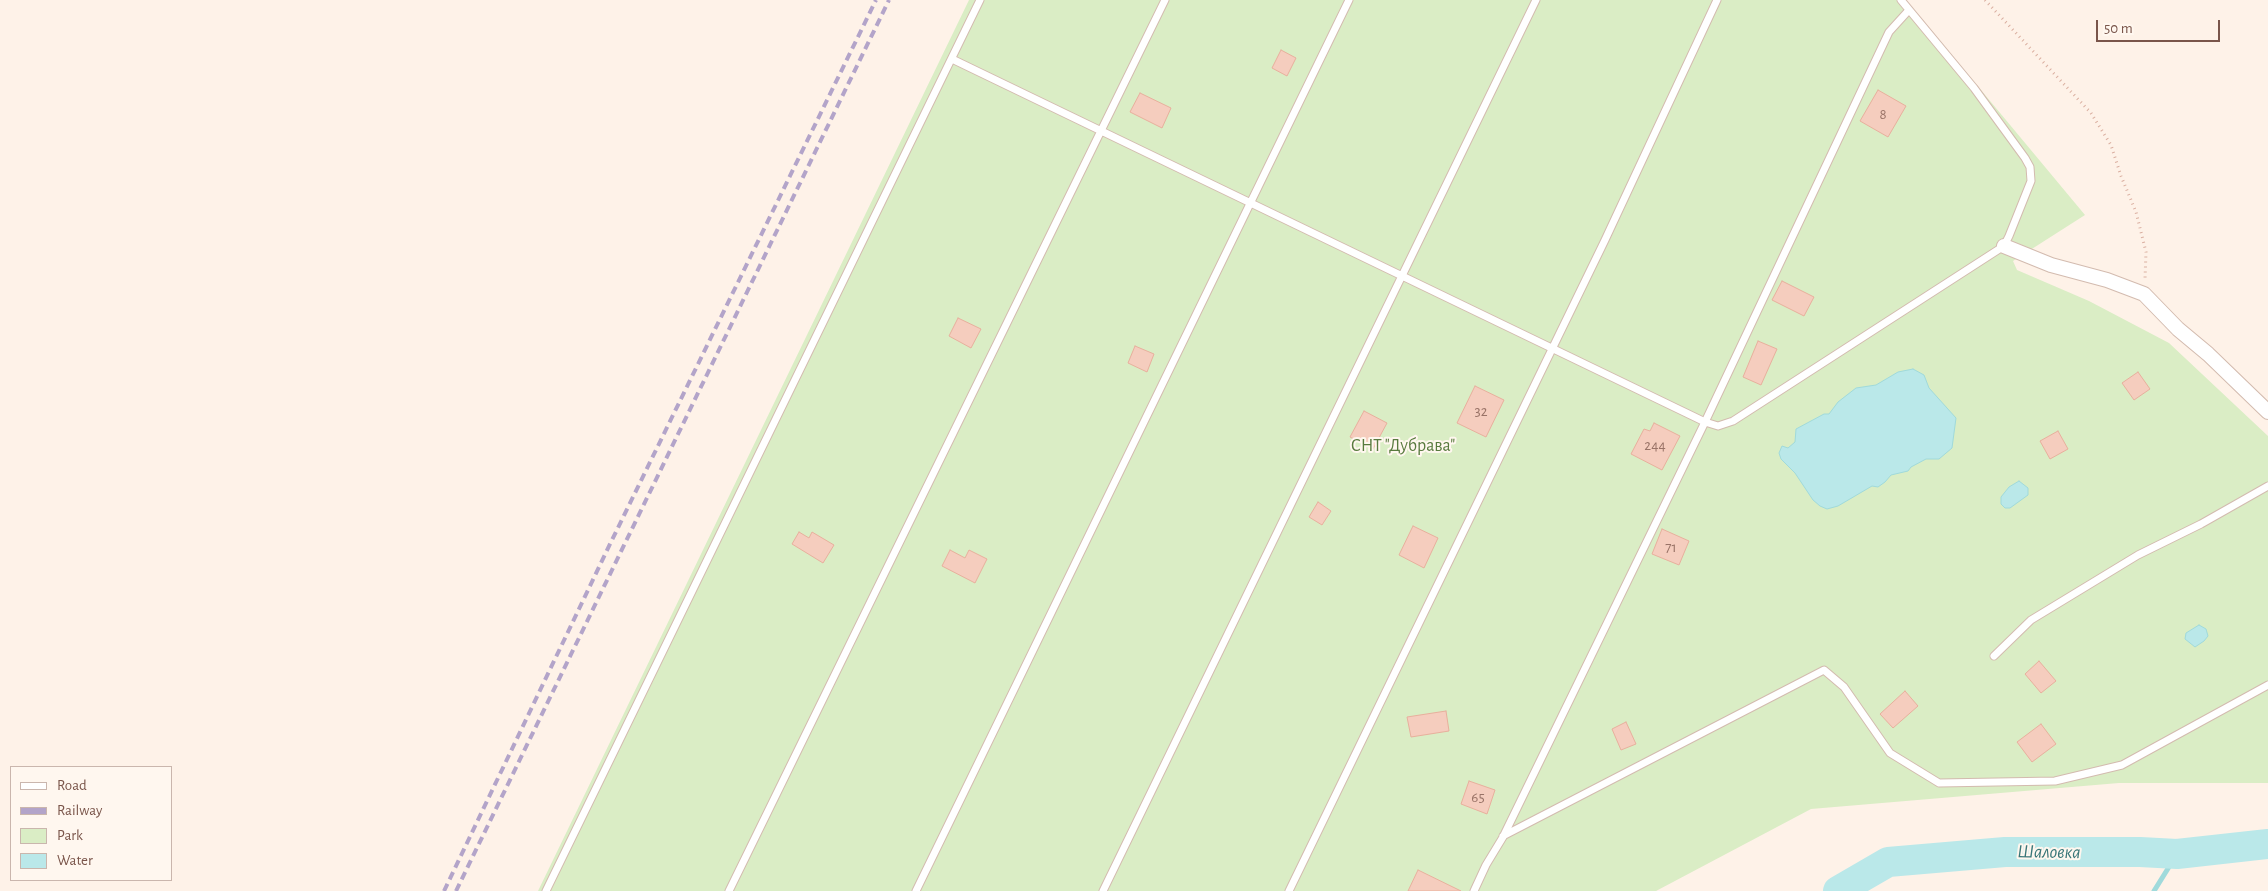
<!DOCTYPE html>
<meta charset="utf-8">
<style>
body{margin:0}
#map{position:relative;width:2268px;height:891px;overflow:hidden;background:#fef2e8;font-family:"Alegreya Sans",sans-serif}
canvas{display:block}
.legend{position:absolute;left:10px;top:766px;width:162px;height:115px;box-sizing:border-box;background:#fff7ef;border:1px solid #cab6ad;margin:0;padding:6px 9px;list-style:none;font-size:15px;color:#7a554a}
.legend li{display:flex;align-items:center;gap:10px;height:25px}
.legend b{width:25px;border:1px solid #cab6ad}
.scale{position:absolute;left:2096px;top:20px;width:124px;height:22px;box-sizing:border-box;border:2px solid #7a554a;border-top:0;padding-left:6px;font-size:15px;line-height:18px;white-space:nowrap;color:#7a554a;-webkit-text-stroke:4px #fff7ef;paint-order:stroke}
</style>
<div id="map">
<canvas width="2268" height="891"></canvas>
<ul class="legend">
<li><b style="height:6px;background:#fff"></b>Road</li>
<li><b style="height:6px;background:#b3a4c9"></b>Railway</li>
<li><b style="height:14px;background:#daedc5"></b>Park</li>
<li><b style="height:14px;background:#bae8e9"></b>Water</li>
</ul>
<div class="scale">50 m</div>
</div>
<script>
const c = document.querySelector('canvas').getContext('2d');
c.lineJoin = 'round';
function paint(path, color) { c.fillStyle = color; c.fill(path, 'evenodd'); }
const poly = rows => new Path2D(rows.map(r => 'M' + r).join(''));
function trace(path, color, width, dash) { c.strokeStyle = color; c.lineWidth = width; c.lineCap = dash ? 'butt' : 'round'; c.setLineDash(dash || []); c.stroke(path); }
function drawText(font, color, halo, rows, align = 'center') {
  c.font = font + ' "Alegreya Sans",sans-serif'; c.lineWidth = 4; c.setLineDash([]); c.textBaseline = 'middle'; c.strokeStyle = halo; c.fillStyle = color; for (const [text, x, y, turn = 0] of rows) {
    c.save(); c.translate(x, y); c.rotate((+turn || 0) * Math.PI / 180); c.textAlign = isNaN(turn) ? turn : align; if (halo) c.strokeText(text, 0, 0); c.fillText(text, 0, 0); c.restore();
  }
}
paint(poly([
 [969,0,1906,0,2085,215,2013,261,2017,270,2089,301,2169,343,2268,436,2268,783,2119,783,1811,809,1656,891,538,891]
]), '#daedc5');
const water = poly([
 [1913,369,1924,375,1929,388,1956,418,1952,448,1939,459,1926,459,1911,467,1908,471,1891,475,1885,482,1878,487,1872,486,1838,506,1827,509,1820,506,1813,500,1795,473,1781,459,1779,453,1782,446,1788,448,1795,442,1796,429,1824,414,1829,414,1838,402,1856,388,1876,385,1898,372,1913,369],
 [2019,481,2028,488,2028,495,2010,508,2005,508,2001,504,2001,497,2009,487,2019,481],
 [2199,625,2206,629,2208,636,2204,641,2195,647,2185,639,2186,633,2199,625]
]);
paint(water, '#bae8e9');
trace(water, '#a0dadb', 1);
trace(poly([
 [2154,891,2177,854]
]), '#a0dadb', 5);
trace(poly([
 [1838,891,1888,862,2005,852,2140,852,2177,854,2268,844]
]), '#bae8e9', 30);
const building = poly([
 [1281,50,1296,58,1287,76,1272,68,1281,50],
 [1878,90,1906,106,1888,137,1860,121,1878,90],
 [1140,93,1171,108,1162,128,1130,112,1140,93],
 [1782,281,1814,297,1804,316,1772,300,1782,281],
 [958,318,981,329,971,348,949,336,958,318],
 [1758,341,1777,349,1761,385,1743,377,1758,341],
 [1135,346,1154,354,1147,372,1128,363,1135,346],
 [2138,372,2150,389,2134,400,2122,383,2138,372],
 [1475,386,1504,400,1486,437,1457,423,1475,386],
 [1364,411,1387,423,1373,449,1350,437,1364,411],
 [1654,423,1680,436,1662,470,1631,454,1644,429,1650,431,1654,423],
 [2058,431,2068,449,2050,459,2040,441,2058,431],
 [1318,502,1331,511,1322,525,1309,517,1318,502],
 [1413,526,1438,538,1424,568,1399,555,1413,526],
 [1662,529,1689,541,1679,565,1652,554,1662,529],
 [799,532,809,538,812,532,834,545,823,563,792,544,799,532],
 [950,550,965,558,969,550,987,559,975,583,942,566,950,550],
 [2039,661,2056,681,2041,693,2025,674,2039,661],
 [1905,691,1918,706,1893,728,1880,714,1905,691],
 [1446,711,1449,731,1411,737,1407,717,1446,711],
 [1626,722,1636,744,1621,750,1612,729,1626,722],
 [2041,724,2056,744,2032,762,2017,742,2041,724],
 [1469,781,1495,790,1487,814,1461,804,1469,781],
 [1418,870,1461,891,1408,891,1418,870]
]);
paint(building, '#f5cdbe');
trace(building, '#e8b09d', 1);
const service = poly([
 [952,59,1705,422,1889,32,1909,10],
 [1994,656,2031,620,2138,555,2201,524,2268,486],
 [1503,836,1824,670,1844,687,1890,753,1939,783,2055,781,2122,765,2268,685],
 [546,891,980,0],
 [729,891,1165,0],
 [916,891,1349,0],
 [1103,891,1536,0],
 [1289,891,1605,240,1717,0],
 [1474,891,1486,865,1503,837,1705,422,1718,426,1733,421,2004,246,2009,236,2031,181,2030,167,2025,158,1974,88,1901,0]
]);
const minor = poly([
 [2004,246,2051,265,2107,280,2144,294,2178,329,2208,354,2268,412]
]);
trace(service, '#d3bbaf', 9);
trace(minor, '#d3bbaf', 16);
trace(poly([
 [1985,0,2091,113,2111,145,2121,176,2136,212,2146,252,2145,279]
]), '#daafa0', 3, [1, 4]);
trace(service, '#fff', 7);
trace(minor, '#fff', 14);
trace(poly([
 [444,891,611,542,876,0],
 [456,891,889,0]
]), '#b3a4c9', 4, [8, 5]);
drawText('15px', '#997367', null, [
 ["8",1883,114],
 ["32",1481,411],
 ["244",1655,445],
 ["71",1671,547],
 ["65",1478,797]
]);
drawText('18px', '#587a3e', '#fff7ef', [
 ["СНТ \"Дубрава\"",1403,446]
]);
drawText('italic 19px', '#397678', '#fff7ef', [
 ["Шаловка",2049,852,1]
]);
</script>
